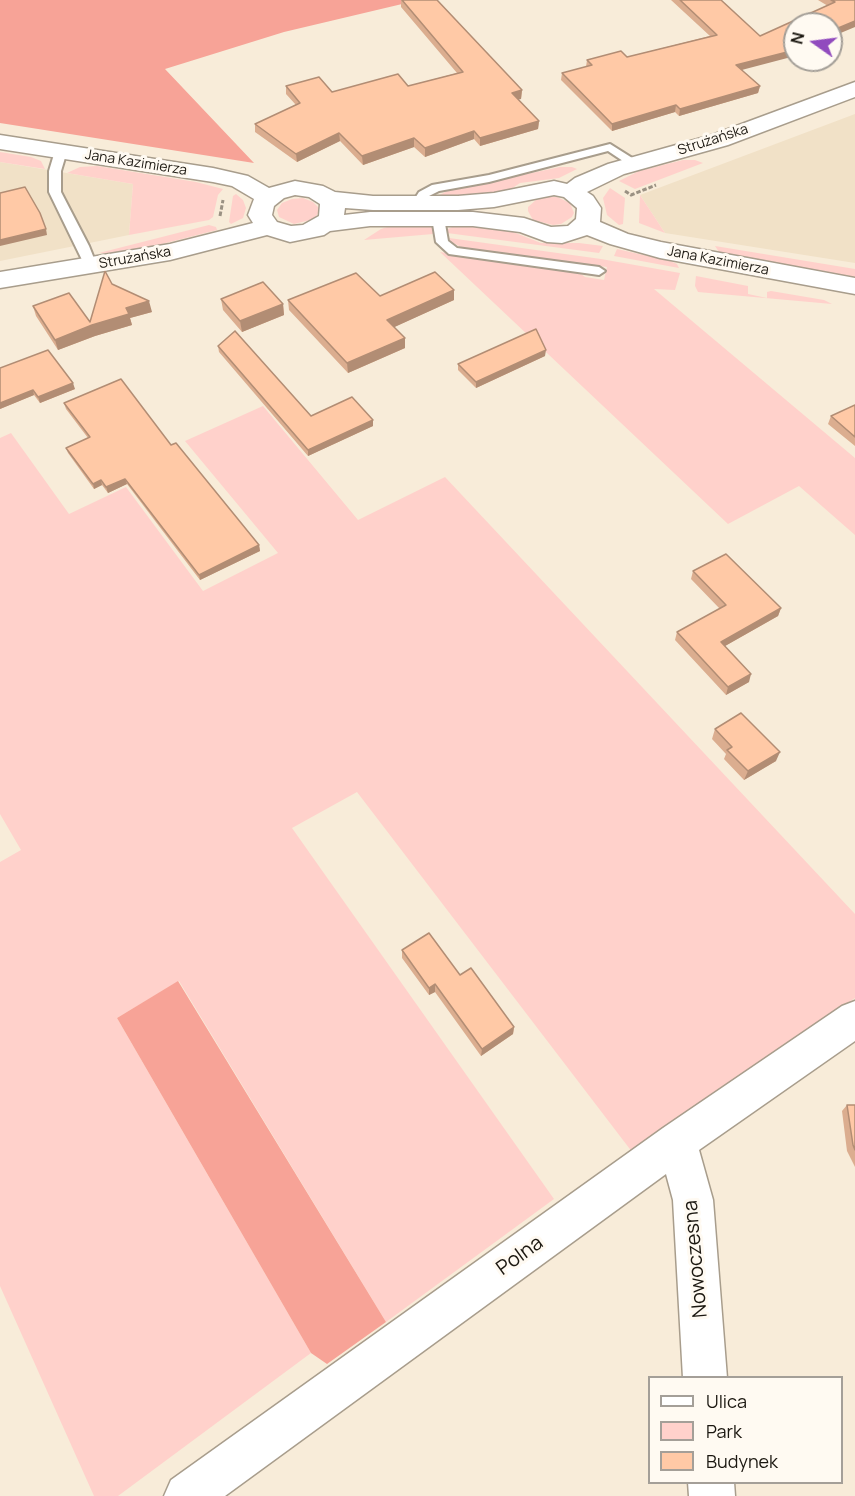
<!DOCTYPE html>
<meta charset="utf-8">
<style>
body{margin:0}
#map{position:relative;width:855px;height:1496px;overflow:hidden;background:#f8ecd9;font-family:Manrope,sans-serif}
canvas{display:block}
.legend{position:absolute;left:648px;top:1376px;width:195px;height:108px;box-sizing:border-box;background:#fffaf2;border:2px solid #a49f98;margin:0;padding:8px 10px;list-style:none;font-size:18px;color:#1b1710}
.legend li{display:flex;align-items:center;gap:12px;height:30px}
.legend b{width:30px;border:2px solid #a49f98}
.north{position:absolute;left:783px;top:12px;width:60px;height:60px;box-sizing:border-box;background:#fffaf2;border:2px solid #a49f98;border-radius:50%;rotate:284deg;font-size:16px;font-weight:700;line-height:24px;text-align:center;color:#1b1710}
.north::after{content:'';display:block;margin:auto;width:21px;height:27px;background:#914bbe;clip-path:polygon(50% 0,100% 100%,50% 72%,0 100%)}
</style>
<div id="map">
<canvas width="855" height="1496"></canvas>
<ul class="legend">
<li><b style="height:8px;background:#fff"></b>Ulica</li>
<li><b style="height:16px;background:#ffd1cb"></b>Park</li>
<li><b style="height:16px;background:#ffc9a6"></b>Budynek</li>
</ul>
<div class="north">N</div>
</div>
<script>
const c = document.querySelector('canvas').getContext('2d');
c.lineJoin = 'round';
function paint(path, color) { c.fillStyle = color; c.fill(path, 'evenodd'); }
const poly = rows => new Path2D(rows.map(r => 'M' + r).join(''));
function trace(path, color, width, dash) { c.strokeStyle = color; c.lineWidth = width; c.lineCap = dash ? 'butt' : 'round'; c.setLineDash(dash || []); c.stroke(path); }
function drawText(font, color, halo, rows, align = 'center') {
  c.font = font + ' Manrope,sans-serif'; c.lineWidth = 6; c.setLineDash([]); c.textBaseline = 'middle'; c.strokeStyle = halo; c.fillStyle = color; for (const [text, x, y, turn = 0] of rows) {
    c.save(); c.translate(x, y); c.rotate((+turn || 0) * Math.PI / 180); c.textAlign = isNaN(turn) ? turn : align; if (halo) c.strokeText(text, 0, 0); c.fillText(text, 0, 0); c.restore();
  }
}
paint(poly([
 [855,114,855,263,665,233,640,195],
 [0,162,133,184,129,235,0,261]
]), '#f1e1c7');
paint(poly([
 [0,152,31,157,41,161,45,169,0,162],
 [683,160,695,160,703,163,635,189,619,181,639,171],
 [97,166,196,182,223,189,218,195,213,217,209,220,129,235,133,184,67,173,80,167],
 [560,167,572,167,577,169,559,178,520,183,505,193,434,198,447,191],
 [610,188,625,198,623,224,619,225,607,215,603,198],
 [236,194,243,200,246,208,243,218,231,224,229,222,233,196],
 [640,195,665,233,639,223],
 [549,197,557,197,570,203,574,213,572,217,561,224,553,225,533,220,528,211,528,207,536,200],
 [303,198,313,202,319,208,319,212,314,219,294,224,279,217,277,210,282,203,292,199],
 [458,224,508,230,541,243,579,243,603,246,599,253,447,233,448,229],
 [209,225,216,227,217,230,119,255,99,253],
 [393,225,429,225,433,227,433,234,364,240,381,229],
 [449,238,601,259,680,273,675,290,654,289,855,458,855,535,799,486,728,524,440,252,581,274,585,277,604,280,607,267,463,248,451,242],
 [715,246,855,269,855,277,729,256,719,252],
 [617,249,670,261,677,264,679,268,614,256],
 [696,276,748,286,748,294,767,298,767,292,771,291,824,300,832,304,698,292,695,286],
 [263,406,358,520,445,477,855,914,855,998,708,1096,713,1106,639,1161,357,792,292,828,554,1199,386,1322,179,981,117,1018,311,1353,118,1496,94,1496,0,1286,0,862,21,850,0,814,0,438,11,433,69,514,126,487,203,591,278,553,185,441]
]), '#ffd1cb');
paint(poly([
 [0,0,419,0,284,32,165,69,254,163,0,123],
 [178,981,386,1322,327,1364,311,1353,117,1018]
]), '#f7a397');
const service = poly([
 [610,144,637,161,637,165,629,165,608,151,489,182,439,191,427,197,422,206,414,206,412,203,419,192,432,185,489,175,610,144],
 [61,148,67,151,61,171,61,192,89,246,97,266,95,269,87,269,85,266,49,192,49,171,55,151,61,148],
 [438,214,444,218,448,241,457,248,599,267,605,271,599,275,449,254,436,242,432,218,438,214]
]);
const minor = poly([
 [855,1001,855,1041,699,1150,713,1200,727,1378,683,1378,673,1200,666,1174,225,1496,164,1496,171,1480,663,1128,842,1006,855,1001],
 [688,1482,734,1482,735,1496,689,1496,688,1482]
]);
const secondary = poly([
 [855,82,855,97,728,145,624,174,587,192,593,196,601,208,600,222,628,234,661,242,855,278,855,294,660,258,610,244,587,235,562,243,547,242,520,232,473,226,370,226,330,231,324,235,290,242,267,235,170,260,0,288,0,272,170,244,253,223,248,215,254,199,232,186,213,182,0,149,0,135,213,168,248,176,269,188,295,181,323,186,335,192,373,196,458,196,494,193,554,181,567,184,575,178,608,164,712,135,855,82],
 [295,195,309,197,320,204,319,216,303,225,291,226,277,222,272,215,274,206,284,198,295,195],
 [554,195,564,197,577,208,576,219,568,226,551,227,524,218,473,212,370,212,344,215,345,208,373,210,458,210,494,207,554,195]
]);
trace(service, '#a89d8c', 4);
trace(minor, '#a89d8c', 3);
trace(secondary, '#a89d8c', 3);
trace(poly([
 [625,191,631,195,656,185],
 [220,216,223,200]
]), '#9a9183', 3, [4.5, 2]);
paint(service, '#fff');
paint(minor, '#fff');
paint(secondary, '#fff');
paint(poly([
 [401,0,437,0,522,90,521,99,518,99,539,121,538,129,480,146,474,139,425,157,414,147,363,165,340,141,297,162,255,132,255,124,296,105,286,94,286,86,332,92,408,86,457,73,401,7],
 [671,0,721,0,760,36,828,6,818,0,855,0,742,70,760,86,758,93,679,116,675,112,612,131,561,80,562,73,586,67,587,60,627,57,710,36],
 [112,284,152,312,130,318,132,325,95,336,58,350,36,316,33,306,90,322],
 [380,296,454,300,394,327,405,338,405,348,348,373,289,310,288,300],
 [221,299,283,304,284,315,242,332,223,310],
 [218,346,311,416,373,426,308,456,219,352],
 [545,356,476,388,458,370,458,364],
 [0,368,75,389,40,403,34,395,0,409],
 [64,403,171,445,259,545,260,551,200,580,127,484,108,493,102,485,94,489,68,453,66,448,88,438,66,409],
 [855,405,855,446,828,424,831,416],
 [693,571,781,608,778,616,725,646,749,682,726,695,675,640,677,632,720,609,691,579],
 [715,729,776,761,744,780,724,759,726,754,712,739],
 [402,950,460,975,514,1027,513,1034,481,1056,435,992,429,995,402,958],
 [847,1105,855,1105,855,1167,847,1151,842,1111]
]), '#dbad8f');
paint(poly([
 [855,21,855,27,831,37,831,31],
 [795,50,795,56,734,72,736,65],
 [760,86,758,93,679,116,680,109],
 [522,90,521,99,512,101,512,93],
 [676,105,675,112,612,131,612,124],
 [539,121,538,129,480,146,480,138],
 [474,131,474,139,425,157,425,148],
 [339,133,340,141,297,162,296,154],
 [414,138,414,147,363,165,362,156],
 [46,229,47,235,0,246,0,240],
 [454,290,454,300,388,330,387,320],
 [149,301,152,312,130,318,132,325,95,336,58,350,55,340,126,308],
 [283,304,284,315,242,332,240,321],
 [405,338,405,348,348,373,347,363],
 [546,350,545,356,476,388,476,382],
 [73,383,75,389,40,403,38,397],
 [33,390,34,395,0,409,0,403],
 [373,420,373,426,308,456,308,450],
 [125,479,127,484,108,493,106,487],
 [101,480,102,485,94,489,93,484],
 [259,545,260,551,200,580,199,575],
 [781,608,778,616,718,650,721,642],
 [751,674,749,682,726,695,728,687],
 [780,752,776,761,744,780,748,771],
 [435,984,435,992,429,995,429,988],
 [514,1027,513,1034,481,1056,482,1049]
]), '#b28d74');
const building = poly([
 [402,0,437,0,522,90,512,93,539,121,480,138,474,131,425,148,414,138,362,156,339,133,296,154,255,124,300,103,286,86,319,77,332,92,398,74,408,86,463,72,402,0],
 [680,0,721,0,760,36,835,2,831,0,855,0,855,21,831,31,831,24,795,24,795,50,736,65,760,86,680,109,676,105,612,124,562,73,592,65,587,60,621,51,627,57,717,35,680,0],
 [25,187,40,213,46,229,0,240,0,193,25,187],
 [105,271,112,284,149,301,126,308,129,314,92,325,55,340,33,306,69,293,90,322,105,271],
 [435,272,454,290,387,320,405,338,347,363,288,300,356,273,380,296,435,272],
 [263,282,283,304,240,321,221,299,263,282],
 [536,329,546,350,476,382,458,364,536,329],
 [235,331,311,416,352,397,373,420,308,450,218,346,235,331],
 [48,350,73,383,38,397,33,390,0,403,0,368,48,350],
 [121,379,171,445,176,443,259,545,199,575,125,479,106,487,101,480,93,484,66,448,90,437,64,403,121,379],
 [855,405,855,437,831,416,855,405],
 [726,554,781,608,721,642,751,674,728,687,677,632,726,605,693,571,726,554],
 [741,713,780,752,748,771,727,750,732,747,715,729,741,713],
 [429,933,460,975,471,968,514,1027,482,1049,435,984,429,988,402,950,429,933],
 [847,1105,855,1105,855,1150,853,1145,847,1105]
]);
paint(building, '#ffc9a6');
trace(building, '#b28d74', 1.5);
drawText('14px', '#1b1710', '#fffaf2', [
 ["Strużańska",713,140,-18],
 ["Jana Kazimierza",136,163,9],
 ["Strużańska",135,258,-10],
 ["Jana Kazimierza",718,261,11]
]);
drawText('20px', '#1b1710', '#fffaf2', [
 ["Polna",520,1256,-36],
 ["Nowoczesna",696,1259,-95]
]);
</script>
